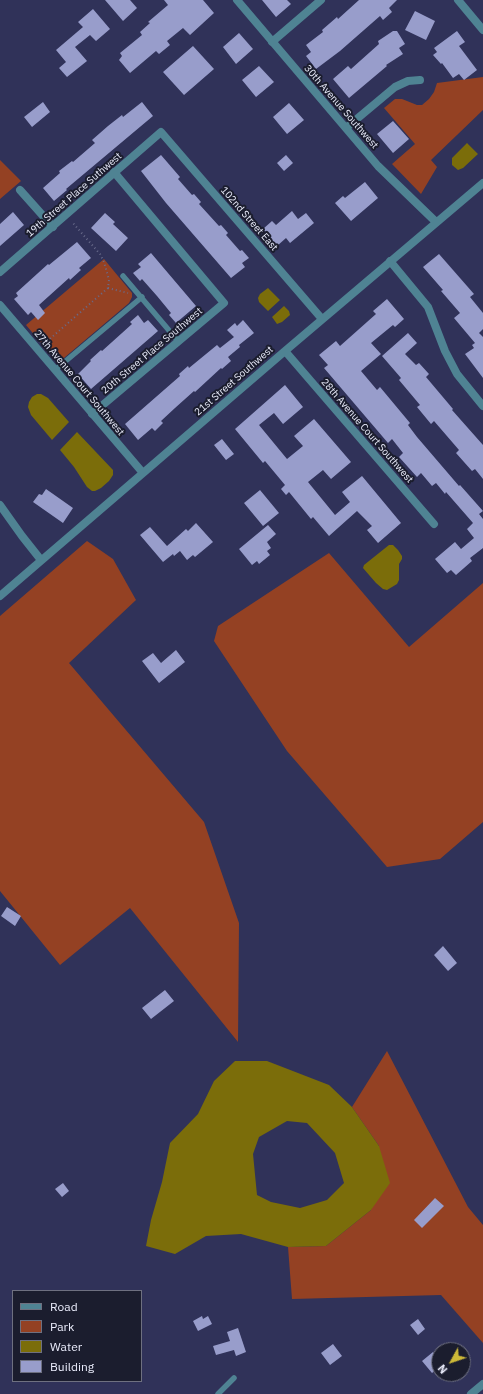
<!DOCTYPE html>
<style>
body{margin:0}
#map{position:relative;width:483px;height:1394px;overflow:hidden;background:#303259;font-family:"IBM Plex Sans",sans-serif}
canvas{display:block}
.legend{position:absolute;left:12px;top:1290px;width:130px;height:92px;box-sizing:border-box;background:#1b1d2e;border:1px solid #6e7080;margin:0;padding:5px 7px;list-style:none;font-size:12px;color:#ebedfc}
.legend li{display:flex;align-items:center;gap:8px;height:20px}
.legend b{width:20px;border:1px solid #6e7080}
.north{position:absolute;left:431px;top:1342px;width:40px;height:40px;box-sizing:border-box;background:#1b1d2e;border:1px solid #6e7080;border-radius:50%;rotate:230deg;font-size:11px;font-weight:700;line-height:16px;text-align:center;color:#ebedfc}
.north::after{content:'';display:block;margin:auto;width:14px;height:18px;background:#cdb938;clip-path:polygon(50% 0,100% 100%,50% 72%,0 100%)}
</style>
<div id="map">
<canvas width="483" height="1394"></canvas>
<ul class="legend">
<li><b style="height:5px;background:#4f8393"></b>Road</li>
<li><b style="height:11px;background:#944123"></b>Park</li>
<li><b style="height:11px;background:#7b6d0a"></b>Water</li>
<li><b style="height:11px;background:#989dcb"></b>Building</li>
</ul>
<div class="north">N</div>
</div>
<script>
const c = document.querySelector('canvas').getContext('2d');
c.lineJoin = 'round';
function paint(path, color) { c.fillStyle = color; c.fill(path, 'evenodd'); }
const poly = rows => new Path2D(rows.map(r => 'M' + r).join(''));
function trace(path, color, width, dash) { c.strokeStyle = color; c.lineWidth = width; c.lineCap = dash ? 'butt' : 'round'; c.setLineDash(dash || []); c.stroke(path); }
function drawText(font, color, halo, rows, align = 'center') {
  c.font = font + ' "IBM Plex Sans",sans-serif'; c.lineWidth = 4; c.setLineDash([]); c.textBaseline = 'middle'; c.strokeStyle = halo; c.fillStyle = color; for (const [text, x, y, turn = 0] of rows) {
    c.save(); c.translate(x, y); c.rotate((+turn || 0) * Math.PI / 180); c.textAlign = isNaN(turn) ? turn : align; if (halo) c.strokeText(text, 0, 0); c.fillText(text, 0, 0); c.restore();
  }
}
paint(poly([
 [483,77,483,110,431,160,437,167,421,194,392,164,415,144,384,108,395,99,402,99,417,105,422,105,429,99,434,92,437,83],
 [0,160,21,181,0,199],
 [104,259,132,293,132,297,129,303,58,363,26,325],
 [87,541,113,559,136,600,69,663,204,822,239,923,238,1042,130,908,60,965,0,891,0,616],
 [329,553,409,647,483,583,483,822,440,859,387,867,287,751,214,641,218,626],
 [387,1051,468,1207,483,1225,483,1343,441,1295,292,1299,288,1247,326,1246,371,1210,379,1146,352,1107]
]), '#944123');
paint(poly([
 [467,143,478,154,463,168,458,170,452,165,452,158],
 [268,288,280,300,268,311,259,302,258,298,260,294],
 [284,306,289,311,290,315,282,322,277,324,272,317],
 [37,394,41,394,48,398,69,422,52,440,31,415,28,407,29,402,32,397],
 [77,432,113,470,113,475,109,481,101,488,95,491,92,491,87,487,74,467,60,450],
 [389,545,393,545,398,550,402,556,402,559,399,564,399,580,397,584,387,590,383,589,376,583,363,568,364,565],
 [235,1061,267,1061,329,1085,352,1107,379,1146,390,1183,371,1210,326,1246,288,1247,241,1234,206,1236,175,1254,146,1246,151,1220,162,1182,170,1143,198,1114,214,1081],
 [287,1121,307,1123,335,1153,344,1183,327,1200,300,1208,271,1202,257,1195,253,1154,259,1137]
]), '#7b6d0a');
paint(poly([
 [105,0,130,0,137,8,123,21],
 [164,0,203,0,214,13,190,35,183,28,167,41,170,45,159,54,156,51,130,73,119,60,122,56,120,53,142,35,140,32,150,23,148,22,168,5],
 [262,0,287,0,291,4,276,17],
 [359,0,397,0,389,8,392,12,383,20,380,16,340,51,316,69,306,56,311,52,306,45,323,32,322,30,337,17,338,19],
 [93,9,110,29,96,41,90,35,75,47,87,61,67,77,59,68,66,62,56,50,83,27,78,22],
 [415,11,435,21,426,40,405,30],
 [393,31,397,31,405,44,399,48,403,54,386,65,387,66,349,98,333,79,348,66,351,69,379,44,378,41],
 [457,31,465,42,459,46,477,70,464,80,459,74,453,78,442,63,441,64,433,55,437,52,434,48],
 [239,33,253,49,236,64,223,47],
 [193,46,214,69,184,95,163,72],
 [259,66,274,82,256,97,242,80],
 [43,102,50,112,32,127,24,117],
 [142,102,153,116,66,189,67,190,54,201,43,188,60,173,59,171,72,161,73,162,95,143,92,140,108,126,122,115,123,117],
 [289,103,304,120,287,134,273,117],
 [393,121,409,139,393,153,377,134],
 [161,155,180,177,178,179,192,195,194,194,201,202,199,204,219,226,221,225,228,233,226,235,240,251,242,250,249,258,242,263,245,267,231,278,166,203,141,171],
 [286,155,293,163,284,171,277,163],
 [365,182,378,198,351,221,335,203,343,196,345,198],
 [292,211,298,219,306,213,314,223,290,243,286,238,277,246,263,229,272,221,276,225],
 [13,212,24,225,0,246,0,224],
 [105,213,115,222,113,224,128,238,116,251,91,228],
 [77,242,91,258,79,268,81,270,70,280,69,278,39,305,45,313,38,320,31,312,28,315,14,299,18,296,16,293,48,264,49,265],
 [151,253,196,306,176,323,169,315,171,313,157,296,142,279,140,281,133,273,141,267,138,264],
 [439,254,474,294,470,297,483,313,483,329,479,333,483,337,483,378,465,354,474,348,472,345,475,343,454,318,460,313,441,291,443,290,423,267],
 [387,299,404,319,395,327,393,325,371,343,381,354,361,371,377,390,380,387,410,423,408,425,417,437,459,486,460,485,483,511,479,514,483,519,483,548,470,558,472,561,456,575,451,570,447,573,435,559,455,542,461,549,474,538,467,529,473,523,446,492,445,494,436,483,432,486,421,473,417,477,399,457,403,453,392,439,388,443,324,368,328,365,319,355,336,341,340,346,376,314,373,311],
 [138,315,144,323,148,320,158,331,91,389,78,374,91,361,90,360,101,350,102,351,132,324,130,322],
 [243,320,254,333,239,345,240,347,228,357,231,361,222,369,221,368,195,392,194,391,175,408,161,421,163,423,155,431,152,428,138,440,125,424,180,376,179,374,188,366,189,368,217,345,220,348,234,337,227,330,235,323,237,326],
 [408,333,417,343,405,354,416,365,419,363,429,374,426,377,453,409,452,410,483,445,483,479,475,469,472,471,456,453,459,450,434,421,431,424,417,407,420,405,399,380,401,378,382,356],
 [285,385,303,407,283,424,274,413,259,425,287,459,303,446,294,436,314,419,351,462,331,479,323,470,308,482,335,515,350,502,342,492,362,476,401,523,378,543,367,530,372,526,357,511,329,536,313,517,311,519,289,492,286,495,281,489,285,485,265,461,263,463,235,429],
 [222,439,234,454,226,460,214,445],
 [46,489,73,508,63,523,33,502,39,494,42,495],
 [260,490,279,513,263,526,244,503],
 [196,523,213,542,195,557,193,555,187,560,180,551,174,556,173,554,163,562,140,535,150,527,167,546,186,529,188,531],
 [268,525,276,534,267,542,271,548,267,551,270,555,259,564,257,561,252,565,239,549],
 [176,650,185,662,159,683,142,661,153,653,161,663],
 [7,907,21,916,15,926,1,916],
 [443,946,457,963,448,971,434,955],
 [165,990,174,1001,151,1019,142,1008],
 [63,1183,69,1191,62,1197,55,1189],
 [435,1198,444,1206,422,1228,414,1220],
 [202,1316,203,1319,208,1316,212,1324,198,1331,193,1321],
 [418,1319,425,1329,418,1335,410,1325],
 [238,1328,246,1352,236,1356,234,1350,216,1355,213,1346,230,1341,227,1332],
 [333,1344,342,1356,330,1365,321,1353],
 [433,1352,439,1359,439,1367,432,1373,422,1361]
]), '#989dcb');
trace(poly([
 [108,288,128,293],
 [44,344,108,288,109,280,104,262,100,254,72,222]
]), '#696b8b', 2, [1, 3]);
trace(poly([
 [123,276,178,341],
 [55,370,142,297],
 [218,1394,234,1378]
]), '#4f8393', 5.5);
trace(poly([
 [237,0,378,166,436,222],
 [272,42,321,0],
 [346,128,395,87,408,81,420,80],
 [20,190,53,227],
 [390,261,428,307,445,351,457,374,483,406],
 [0,272,161,132,322,319],
 [0,305,143,473],
 [285,351,434,524],
 [92,414,224,303,114,172],
 [0,505,22,536,41,560],
 [0,596,285,351,483,183]
]), '#4f8393', 8);
trace(poly([
 [458,0,483,30],
 [471,1394,483,1384]
]), '#4f8393', 8);
drawText('10px', '#ebedfc', '#1b1d2e', [
 ["30th Avenue Southwest",341,107,49],
 ["19th Street Place Suthwest",74,195,-41],
 ["102nd Street East",249,219,49],
 ["20th Street Place Southwest",152,351,-40],
 ["21st Street Southwest",234,381,-41],
 ["27th Avenue Court Southwest",79,383,50],
 ["28th Avenue Court Southwest",367,431,49]
]);
</script>
